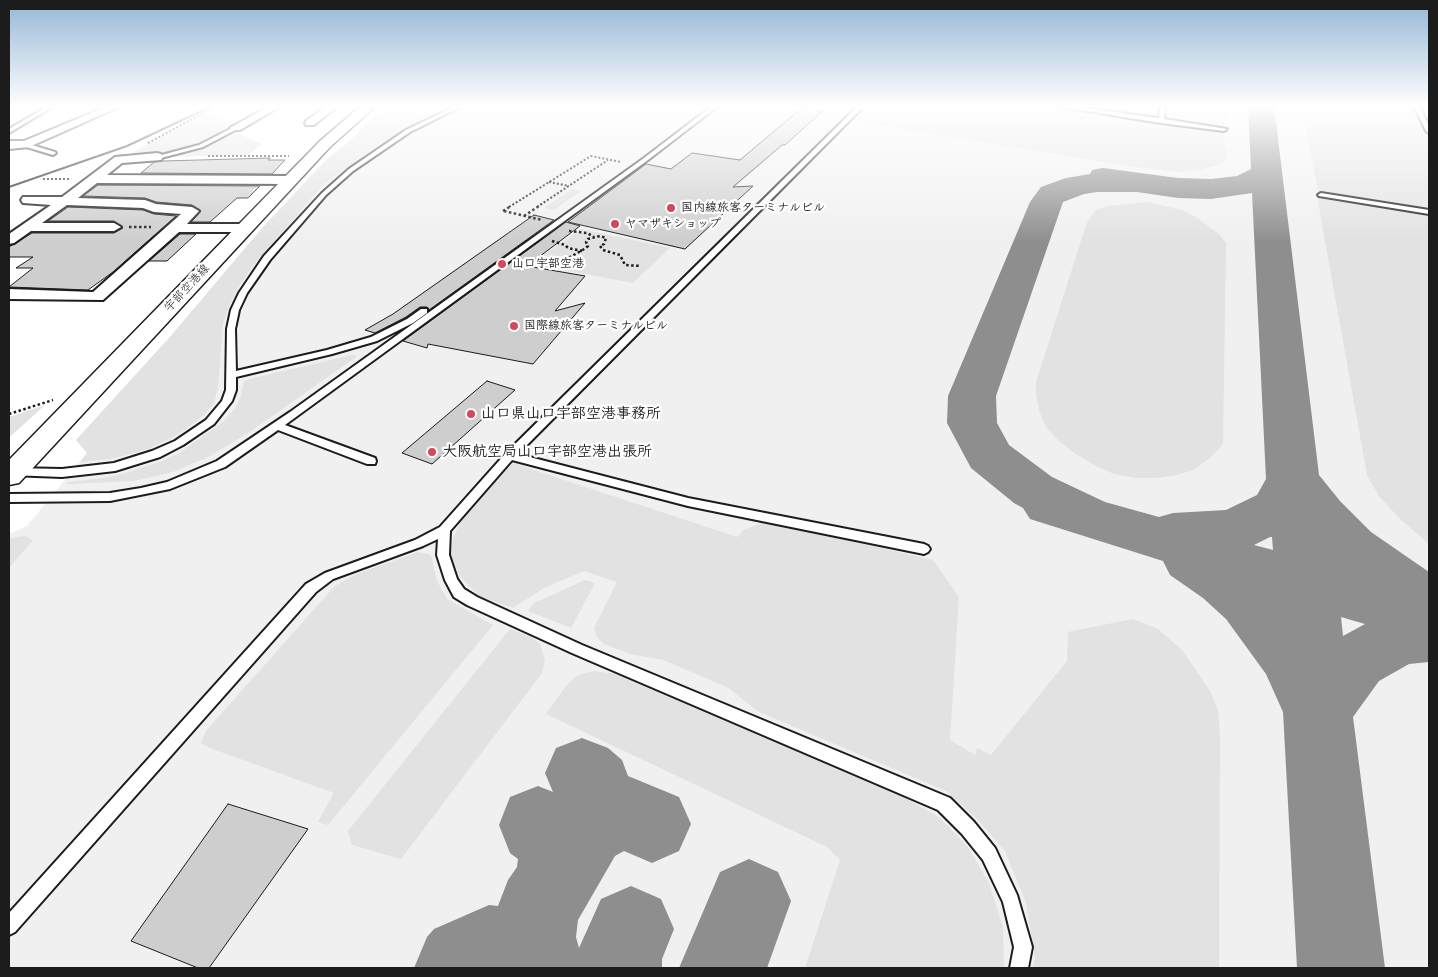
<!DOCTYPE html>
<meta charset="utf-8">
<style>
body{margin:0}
#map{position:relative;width:1438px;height:977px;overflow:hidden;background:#fff;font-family:Delius,sans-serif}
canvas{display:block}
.frame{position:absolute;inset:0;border:10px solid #1c1c1c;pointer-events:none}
</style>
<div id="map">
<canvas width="1438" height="977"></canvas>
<div class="frame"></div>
</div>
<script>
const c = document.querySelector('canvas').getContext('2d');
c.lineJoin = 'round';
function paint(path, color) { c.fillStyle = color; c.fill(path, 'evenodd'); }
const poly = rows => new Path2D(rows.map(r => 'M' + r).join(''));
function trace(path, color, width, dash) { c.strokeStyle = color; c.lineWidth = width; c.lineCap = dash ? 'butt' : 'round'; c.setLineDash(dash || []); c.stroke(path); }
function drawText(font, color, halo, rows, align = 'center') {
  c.font = font + ' Delius,"Klee One",sans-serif'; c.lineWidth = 4.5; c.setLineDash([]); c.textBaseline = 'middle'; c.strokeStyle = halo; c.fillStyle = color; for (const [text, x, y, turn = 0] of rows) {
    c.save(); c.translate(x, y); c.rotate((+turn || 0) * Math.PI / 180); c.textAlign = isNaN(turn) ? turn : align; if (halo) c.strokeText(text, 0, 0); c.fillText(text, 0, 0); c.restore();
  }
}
paint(poly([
 [384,106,1429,106,1429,968,9,968,9,534,27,526,87,453,76,440,169,338,263,227,325,161,353,138]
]), '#f0f0f0');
paint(poly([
 [384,106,453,106,417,123,376,146,323,185,258,260,241,283,230,304,223,324,218,388,214,403,204,415,179,434,149,449,111,459,80,462,87,453,76,440,169,338,263,227,325,161,353,138],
 [866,106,1046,106,1223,130,1227,158,1218,165,1199,170,1177,172,1144,168,851,121],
 [1170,106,1227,106,1227,127,1182,121,1171,116],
 [1300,106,1413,106,1429,139,1429,211,1319,193],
 [207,112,237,126,234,132,263,144,248,155,123,158],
 [572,189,581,191,554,210,544,208],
 [1317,196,1429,214,1429,544,1399,518,1379,496,1367,475],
 [1147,202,1179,209,1196,217,1219,234,1226,243,1223,444,1211,457,1195,469,1177,475,1158,478,1136,478,1114,474,1094,465,1074,453,1058,440,1046,427,1040,413,1036,396,1036,382,1087,222,1096,210,1107,206],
 [581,229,670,248,633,283,531,264],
 [352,355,355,355,356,357,251,431,210,456,173,472,134,481,66,484,68,482,105,478,125,473,162,461,181,452,224,421,235,408,241,396,244,381,249,379],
 [45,405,11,436,9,436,9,417],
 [513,463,737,537,744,530,766,521,933,560,959,597,950,740,975,755,977,748,991,755,1067,661,1068,632,1133,619,1158,629,1182,650,1210,691,1218,710,1220,737,1219,968,1033,968,1035,958,1026,903,1005,851,975,817,946,791,759,712,727,687,663,660,630,654,604,644,596,636,594,628,617,582,584,571,544,588,513,608,480,597,459,575,451,556,453,538,464,515],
 [25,536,33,540,9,568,9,538],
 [418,552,431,555,437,581,447,599,493,625,328,825,318,822,334,793,210,748,201,743,206,731,335,586,356,574],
 [585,580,595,583,571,628,528,611,534,603],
 [510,629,531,637,540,644,545,660,542,673,401,859,352,845,348,831],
 [594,671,617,674,905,798,939,817,968,847,989,883,1003,927,1004,968,805,968,840,860,827,847,546,714,566,686,578,675]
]), '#e2e2e2');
paint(poly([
 [1248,106,1274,106,1319,475,1340,501,1371,532,1429,572,1429,662,1409,664,1379,681,1353,717,1385,968,1297,968,1283,712,1266,674,1226,619,1203,598,1170,575,1163,561,1030,519,1023,508,1014,503,971,468,947,423,948,396,1030,202,1041,187,1066,178,1090,174,1092,170,1103,168,1178,178,1211,179,1237,176,1251,169,1248,106],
 [1097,192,1137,192,1178,198,1211,199,1252,193,1266,479,1257,495,1226,510,1173,513,1159,517,1105,502,1052,477,1009,445,997,423,996,396,1063,202,1084,194,1097,192],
 [1272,537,1273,550,1254,545,1270,537,1272,537],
 [1341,617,1365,624,1343,636,1341,617],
 [582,738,608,748,622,760,628,776,679,797,691,824,679,851,652,863,624,851,615,856,578,920,576,937,579,948,601,899,631,886,661,899,674,929,662,959,662,968,414,968,427,937,434,929,489,905,498,906,508,880,517,867,518,859,510,853,499,825,510,797,538,786,553,792,545,773,556,748,582,738],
 [749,859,778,872,791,901,767,968,679,968,720,872,749,859]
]), '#8e8e8e');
const building = poly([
 [804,106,828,106,785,145,782,145,733,187,753,186,685,249,568,222,646,164,671,169,692,153,740,160,804,106],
 [270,158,268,160,285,160,272,174,141,173,154,162,163,161,270,158],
 [98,185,260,186,248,198,237,198,210,222,191,222,201,211,192,205,156,202,145,198,83,196,98,185],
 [68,207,143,210,154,214,176,216,113,272,88,290,9,287,33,268,16,268,33,257,9,257,9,247,32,233,114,233,123,228,114,221,48,221,68,207],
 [534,215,554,220,429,310,427,307,420,307,406,317,375,333,365,330,393,314,534,215],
 [566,222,580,226,527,266,585,276,555,311,585,303,533,364,428,344,427,348,403,341,566,222],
 [180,234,196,234,167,261,149,261,180,234],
 [487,381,515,390,432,464,402,453,487,381],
 [228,804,308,829,209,968,198,968,131,941,228,804]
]);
paint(building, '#cecece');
trace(building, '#1c1c1c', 1);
const lane = poly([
 [48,106,54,106,9,133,9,129,48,106],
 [456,106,462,106,410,132,353,171,326,195,270,260,247,293,239,310,235,329,236,371,327,350,371,337,407,319,421,309,427,309,427,313,413,323,377,341,332,354,236,377,236,390,232,401,214,424,183,445,160,457,115,471,62,477,10,475,10,469,14,468,62,469,114,463,152,451,175,441,206,420,222,401,226,390,227,329,231,310,239,293,264,256,322,193,349,169,406,130,456,106],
 [712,106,718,106,648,160,285,425,375,458,376,461,375,464,367,464,278,430,225,467,170,489,110,501,9,502,9,494,110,493,141,488,167,482,217,461,290,412,644,158,712,106],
 [858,106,864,106,518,454,688,498,924,544,928,546,930,549,928,552,924,554,688,506,512,460,450,531,449,555,457,579,464,589,477,597,582,645,950,798,974,822,995,848,1017,895,1032,947,1028,968,1010,968,1014,947,1003,902,983,860,962,834,938,810,572,653,467,605,454,597,445,580,437,555,438,539,423,546,333,579,316,592,15,932,9,935,9,913,306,584,325,573,415,540,440,527,506,453,858,106],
 [1056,106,1067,106,1159,118,1160,106,1165,106,1164,119,1227,129,1224,131,1161,123,1056,106],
 [1414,106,1419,106,1429,126,1429,133,1426,131,1414,106],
 [234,127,239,128,203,147,157,159,154,157,199,145,234,127],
 [25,143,55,152,56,153,53,155,23,146,23,144,25,143],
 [1321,193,1429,210,1429,214,1319,196,1318,195,1321,193]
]);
const street = poly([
 [108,106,121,106,29,147,9,149,9,141,24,141,108,106],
 [269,106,281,106,240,130,232,130,230,128,269,106],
 [327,106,338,106,314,125,306,125,305,123,306,121,327,106],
 [157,153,161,154,163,157,161,160,122,163,107,175,290,176,296,180,290,184,97,183,78,198,145,200,156,204,192,207,199,211,187,224,243,224,250,228,243,232,179,232,103,300,9,299,9,289,93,292,181,214,154,212,143,208,67,205,42,223,114,223,121,227,114,231,31,231,14,243,9,244,9,234,51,205,23,203,21,200,23,197,62,197,115,157,157,153]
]);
const secondary = poly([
 [361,106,376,106,330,147,19,483,9,485,9,460,320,141,361,106]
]);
trace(lane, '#1c1c1c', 4);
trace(street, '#1c1c1c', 4);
trace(secondary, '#1c1c1c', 3);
trace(poly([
 [148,143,216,106],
 [208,156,289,156],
 [43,179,70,179],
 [549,182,569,186],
 [509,207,591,156,621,162],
 [537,207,608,160]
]), '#1c1c1c', 2, [2, 2]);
trace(poly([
 [503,211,511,206],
 [504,211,542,220],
 [524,216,539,206],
 [129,227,151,227],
 [569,231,587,233,594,237],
 [552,241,565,245,568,248,582,251],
 [530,259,553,262,565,260,586,248,588,246,586,242,588,239,600,236,606,238,604,244,600,246,603,250,620,255,625,265,641,266],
 [9,414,53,400]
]), '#1c1c1c', 2.5, [2.5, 2.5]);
paint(lane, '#fff');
paint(street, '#fff');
paint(secondary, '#fff');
trace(poly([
 [9,187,127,146,212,106]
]), '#1c1c1c', 2);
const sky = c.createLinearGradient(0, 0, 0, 242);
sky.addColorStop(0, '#95b6d5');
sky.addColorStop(0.44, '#fff');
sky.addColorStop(1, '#ffffff00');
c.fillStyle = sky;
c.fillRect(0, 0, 1438, 242);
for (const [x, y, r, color] of [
 [671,208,5,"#d1495b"],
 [615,224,5,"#d1495b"],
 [502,264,5,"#d1495b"],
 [514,326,5,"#d1495b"],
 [471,414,5,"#d1495b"],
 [432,452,5,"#d1495b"]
]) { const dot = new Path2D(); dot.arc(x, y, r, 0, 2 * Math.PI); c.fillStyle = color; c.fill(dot); trace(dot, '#fff', 2); }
drawText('bold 12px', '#1c1c1c', '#fff', [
 ["国内線旅客ターミナルビル",681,208],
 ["ヤマザキショップ",625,224],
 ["山口宇部空港",512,264],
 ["国際線旅客ターミナルビル",524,326]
], 'left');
drawText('12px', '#1c1c1c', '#fff', [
 ["宇部空港線",187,288,-47]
]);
drawText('bold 15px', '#1c1c1c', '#fff', [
 ["山口県山口宇部空港事務所",481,414],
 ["大阪航空局山口宇部空港出張所",442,452]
], 'left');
</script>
